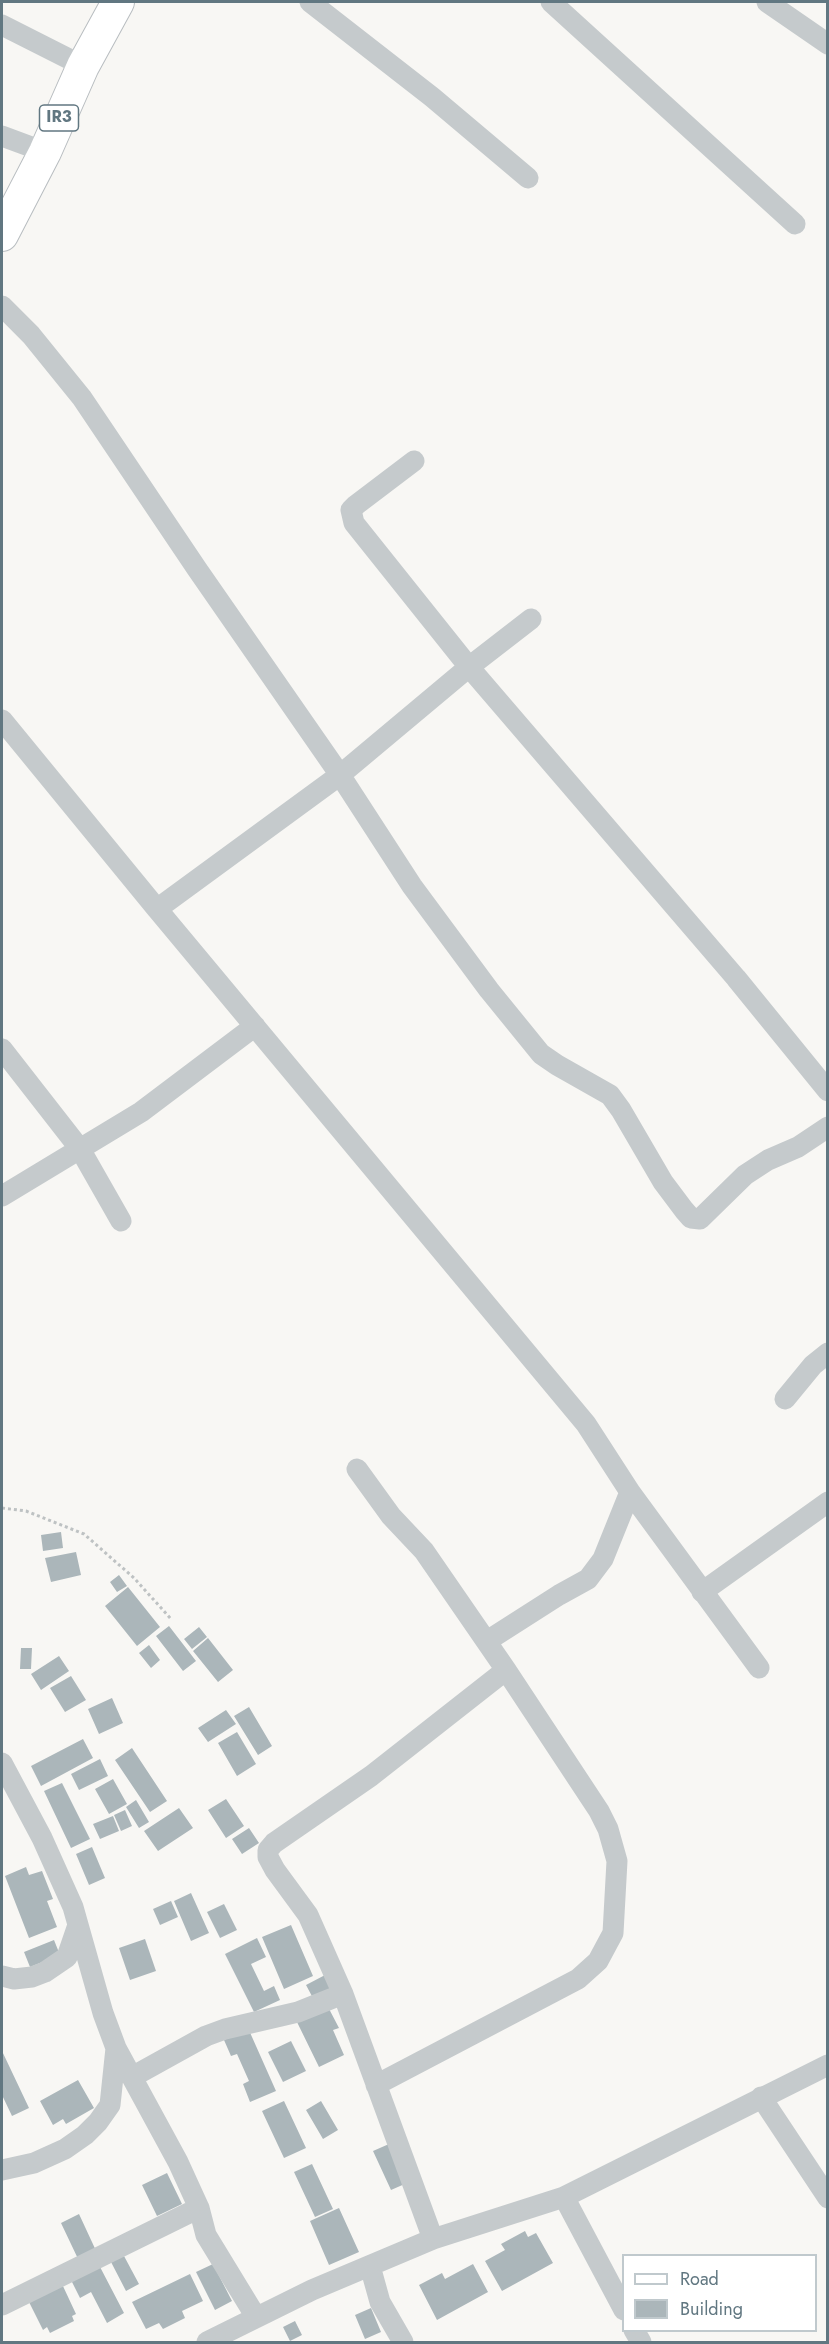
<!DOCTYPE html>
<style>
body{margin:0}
#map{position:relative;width:829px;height:2344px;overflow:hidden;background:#f8f7f4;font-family:Jost,sans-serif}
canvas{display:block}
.frame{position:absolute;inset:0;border:3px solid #617781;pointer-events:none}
.legend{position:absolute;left:622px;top:2254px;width:195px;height:78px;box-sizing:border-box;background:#fff;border:2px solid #c0c9cd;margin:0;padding:8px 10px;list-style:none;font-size:18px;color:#617781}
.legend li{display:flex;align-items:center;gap:12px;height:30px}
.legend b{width:30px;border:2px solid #c0c9cd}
</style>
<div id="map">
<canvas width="829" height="2344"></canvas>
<div class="frame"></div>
<ul class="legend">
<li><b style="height:8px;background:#fff"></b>Road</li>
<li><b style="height:16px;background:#abb6ba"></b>Building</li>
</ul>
</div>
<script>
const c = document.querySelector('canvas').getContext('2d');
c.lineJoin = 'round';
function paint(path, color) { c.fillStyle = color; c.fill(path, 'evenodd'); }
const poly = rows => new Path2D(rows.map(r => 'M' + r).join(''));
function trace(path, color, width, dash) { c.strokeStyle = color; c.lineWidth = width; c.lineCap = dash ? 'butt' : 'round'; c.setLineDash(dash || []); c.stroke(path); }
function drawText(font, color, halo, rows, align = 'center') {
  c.font = font + ' Jost,sans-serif'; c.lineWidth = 6; c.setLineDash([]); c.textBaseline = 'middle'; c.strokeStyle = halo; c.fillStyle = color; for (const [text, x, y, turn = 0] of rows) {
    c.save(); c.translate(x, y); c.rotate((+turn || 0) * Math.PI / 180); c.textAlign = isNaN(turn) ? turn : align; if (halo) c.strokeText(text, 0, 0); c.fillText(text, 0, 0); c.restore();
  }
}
paint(poly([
 [61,1532,63,1548,43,1551,41,1535],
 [76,1552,81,1575,51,1582,45,1558],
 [119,1575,127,1586,117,1592,110,1582],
 [128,1587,160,1627,137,1646,105,1606],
 [169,1626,196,1661,183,1671,156,1636],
 [199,1627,207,1637,192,1649,184,1639],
 [208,1638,233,1670,218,1682,193,1651],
 [149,1645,160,1660,151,1668,139,1653],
 [21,1648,32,1648,31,1669,20,1669],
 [59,1656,69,1671,41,1690,31,1674],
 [71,1676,86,1700,65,1712,50,1688],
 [112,1698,123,1723,99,1734,88,1709],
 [249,1707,272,1746,258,1755,234,1716],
 [226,1710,236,1724,208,1742,198,1728],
 [237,1732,256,1764,237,1776,218,1743],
 [83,1739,93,1758,41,1786,31,1766],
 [132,1748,167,1801,150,1812,115,1760],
 [100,1759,108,1776,79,1790,71,1774],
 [113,1779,127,1804,109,1814,95,1789],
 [62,1783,90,1839,71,1848,44,1791],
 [226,1799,244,1826,226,1838,208,1810],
 [136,1800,149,1822,139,1828,126,1807],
 [179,1808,193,1828,158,1851,144,1831],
 [125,1810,132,1826,121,1831,114,1815],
 [113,1816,119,1831,100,1839,93,1824],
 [249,1828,259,1843,242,1854,232,1839],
 [92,1847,105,1878,89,1885,76,1854],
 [26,1867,29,1875,42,1871,53,1899,47,1901,57,1927,29,1938,5,1876],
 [191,1893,209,1933,191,1941,174,1901],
 [171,1901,178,1917,160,1925,153,1909],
 [224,1904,237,1930,220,1938,207,1912],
 [291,1925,313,1976,284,1989,262,1937],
 [257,1938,266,1957,251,1964,264,1991,274,1986,280,2000,254,2012,225,1954],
 [145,1939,156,1971,130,1980,119,1948],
 [54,1940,60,1955,30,1967,24,1952],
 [327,1974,335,1990,314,2000,306,1985],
 [327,2005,339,2028,333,2030,344,2055,319,2067,296,2020],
 [248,2028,276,2091,250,2102,243,2084,249,2081,237,2054,231,2056,224,2040],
 [291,2041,306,2071,283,2082,268,2052],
 [2,2051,29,2108,12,2116,2,2095],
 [78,2080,94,2108,66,2124,63,2119,53,2125,40,2101],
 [284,2101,306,2148,284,2158,262,2111],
 [321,2101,338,2130,323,2139,306,2110],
 [389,2144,407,2183,391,2190,373,2151],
 [312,2164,333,2209,315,2217,294,2172],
 [167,2173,182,2204,157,2216,142,2185],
 [339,2208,359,2252,329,2265,310,2221],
 [79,2214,98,2255,80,2263,61,2223],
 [525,2231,528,2237,536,2233,553,2263,502,2291,485,2261,505,2250,501,2244],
 [124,2256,139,2284,126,2291,111,2262],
 [213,2264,232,2301,215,2310,196,2272],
 [473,2264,488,2292,437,2320,419,2285,442,2273,445,2279],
 [99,2265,124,2313,107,2323,91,2292,80,2298,71,2280],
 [190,2274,203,2301,182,2311,185,2318,163,2329,159,2323,146,2329,132,2302],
 [62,2284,76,2314,72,2316,74,2321,50,2333,47,2327,43,2330,28,2300],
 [371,2308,381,2332,365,2339,355,2315],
 [295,2321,302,2335,290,2341,283,2327]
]), '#abb6ba');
const primary = poly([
 [2,235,45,152,83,66,118,2]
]);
trace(primary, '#b8bdc0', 34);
trace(poly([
 [2,1508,26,1511,84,1534,134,1578,172,1620]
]), '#bec2c3', 3, [3, 3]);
trace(poly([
 [310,2,432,97,528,178],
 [551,2,795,224],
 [767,2,828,44],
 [2,25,83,66],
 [2,136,45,152],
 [2,306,31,335,82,398,197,569,340,775,412,886,489,990,541,1054,557,1065,610,1095,621,1110,663,1182,684,1210,691,1218,700,1219,745,1175,768,1160,798,1147,828,1127],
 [414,461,356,505,351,510,354,523,469,667,531,619],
 [2,720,157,909,340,775,469,667,736,978,828,1091],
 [157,909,586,1424,630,1492,759,1668],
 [2,1049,80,1149,121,1221],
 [2,1196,141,1112,255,1026],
 [785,1399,813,1365,828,1353],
 [357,1469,391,1516,424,1551,506,1670,599,1811,608,1829,617,1861,613,1933,598,1961,578,1979,376,2085],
 [702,1592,828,1502],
 [487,1641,559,1595,588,1579,603,1559,630,1492],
 [2,1763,42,1838,73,1907,103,2013,116,2048,178,2162,199,2208,206,2235,256,2317],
 [2,1976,14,1979,32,1977,45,1972,67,1957,78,1925],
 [132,2077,206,2036,225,2029,298,2012,343,1994],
 [761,2097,828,2198],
 [2,2170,34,2163,65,2149,85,2135,98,2122,110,2105,116,2048],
 [564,2197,828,2065],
 [433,2239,343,1994,308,1915,275,1870,268,1857,268,1850,274,1843,371,1776,506,1670],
 [370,2266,380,2302,403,2342],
 [2,2305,199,2208],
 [634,2330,641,2342],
 [207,2342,312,2290,433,2239,564,2197,624,2310]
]), '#c5cacc', 21);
trace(primary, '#fff', 32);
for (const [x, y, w] of [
 [59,118,39]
]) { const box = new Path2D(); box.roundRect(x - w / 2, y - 13, w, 26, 4.5); c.fillStyle = '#fff'; c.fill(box); trace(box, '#617781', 1.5); }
drawText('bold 16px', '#617781', null, [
 ["IR3",59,118]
]);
</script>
